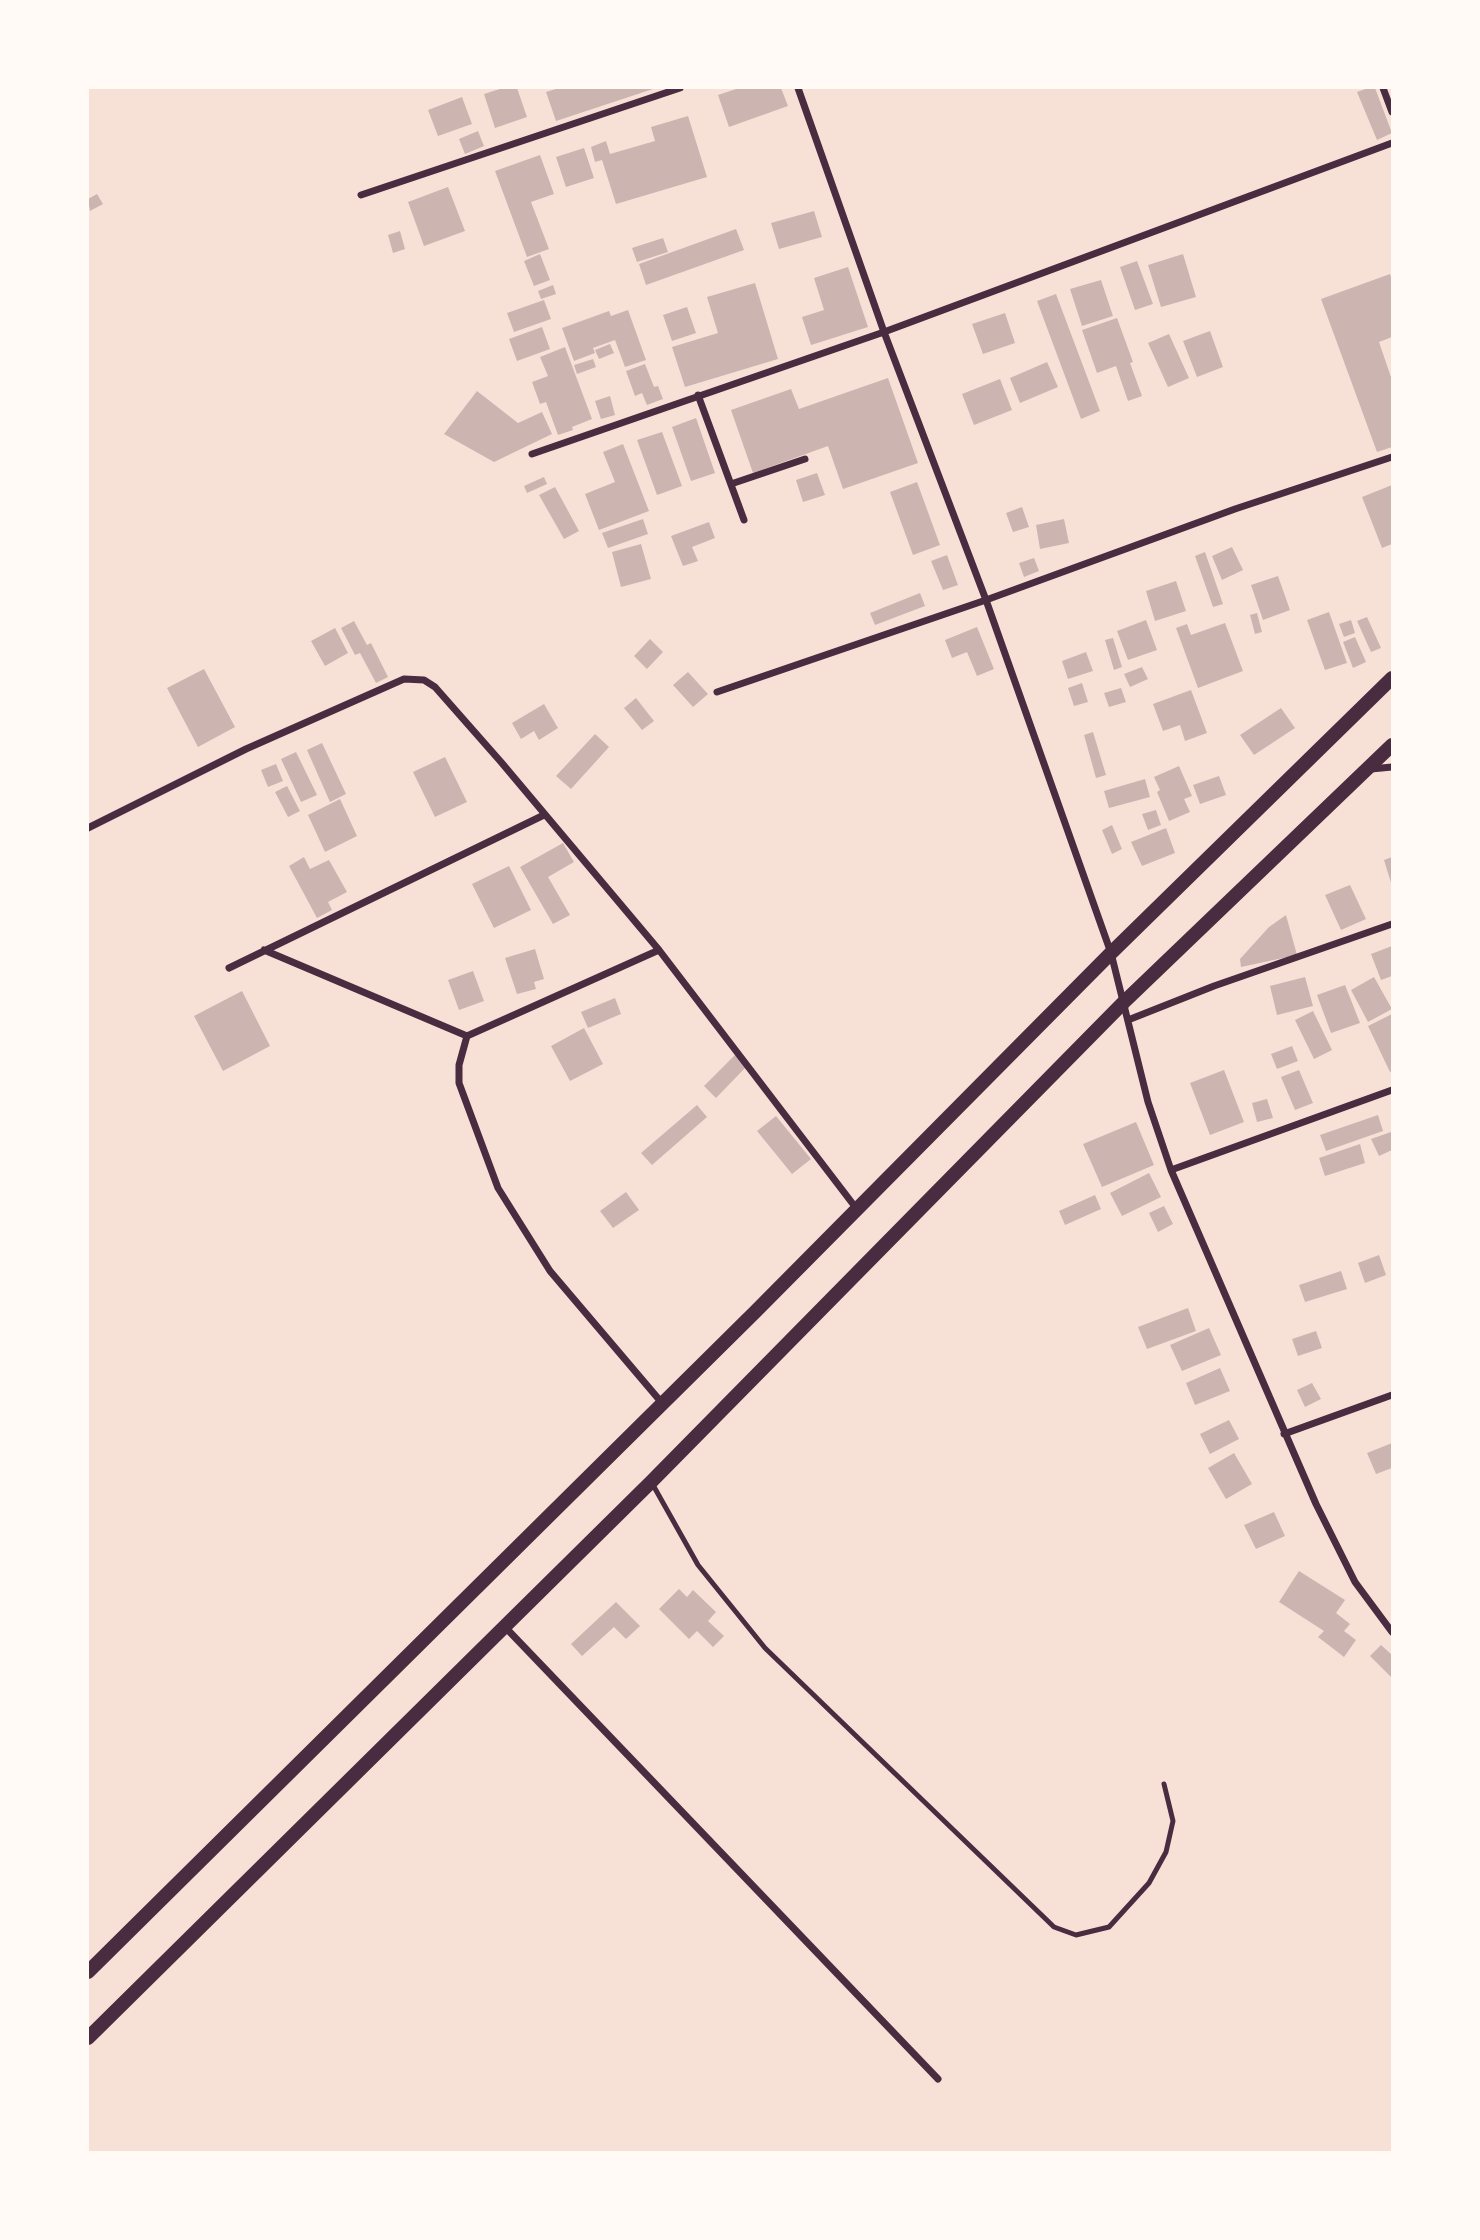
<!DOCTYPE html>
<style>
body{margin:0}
#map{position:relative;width:1480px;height:2240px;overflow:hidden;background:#f7e1d7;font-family:"Fira Sans",sans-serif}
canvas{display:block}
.frame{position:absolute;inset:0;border:89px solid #fffaf5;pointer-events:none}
</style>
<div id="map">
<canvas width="1480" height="2240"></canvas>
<div class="frame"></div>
</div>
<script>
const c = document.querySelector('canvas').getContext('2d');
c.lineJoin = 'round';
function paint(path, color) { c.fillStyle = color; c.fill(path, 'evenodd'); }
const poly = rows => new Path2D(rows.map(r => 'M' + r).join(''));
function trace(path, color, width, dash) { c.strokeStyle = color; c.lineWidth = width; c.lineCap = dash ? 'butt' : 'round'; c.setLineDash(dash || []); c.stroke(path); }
paint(poly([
 [503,88,517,88,527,117,495,128,484,94],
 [559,88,656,88,556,121,546,92],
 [739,88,781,88,788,106,729,127,718,95],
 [1368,88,1375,88,1392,133,1377,140,1357,92],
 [462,97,472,124,438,136,428,110],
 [688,116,707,177,616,204,602,160,595,162,591,147,606,141,610,154,655,141,651,127],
 [478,131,484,146,465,154,459,139],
 [584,148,594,178,566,187,556,157],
 [540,155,554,194,531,202,549,249,527,257,495,171],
 [448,187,465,231,424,246,408,202],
 [97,194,103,204,90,211,88,199],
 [814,211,822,237,779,249,771,223],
 [736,229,744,250,646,285,639,264],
 [400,231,405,249,393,253,388,235],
 [663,238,668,252,637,262,632,248],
 [540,254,550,280,534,286,524,261],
 [1183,254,1196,297,1161,307,1148,265],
 [1137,261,1153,304,1135,310,1120,267],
 [848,267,868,327,811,345,802,317,824,310,814,278],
 [1390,274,1392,280,1392,337,1379,342,1392,380,1392,447,1377,452,1321,299],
 [1101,280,1113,316,1082,326,1070,289],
 [755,283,778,359,685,387,672,347,718,333,707,297],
 [553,285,556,294,541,299,538,291],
 [1056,294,1100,411,1081,419,1037,301],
 [544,300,551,319,514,332,507,313],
 [687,307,696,333,672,341,663,315],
 [628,310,646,360,625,367,615,340,593,348,595,353,574,361,562,328,609,311,611,316],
 [1005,313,1015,343,983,354,972,324],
 [1117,318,1133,362,1130,363,1142,396,1128,401,1116,366,1097,373,1082,330],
 [542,327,550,349,517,361,509,339],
 [1210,331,1223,367,1197,377,1183,341],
 [1169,334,1189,378,1168,387,1148,343],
 [610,344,614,353,599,359,595,350],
 [565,347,592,419,572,427,573,430,558,435,546,402,540,404,532,382,548,376,540,357],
 [593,359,596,367,577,374,574,365],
 [1047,362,1058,387,1020,403,1010,378],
 [645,364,654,387,658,386,663,399,647,405,642,393,635,396,626,371],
 [888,378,918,463,843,489,828,446,753,473,731,410,791,389,799,409],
 [1000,379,1012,410,974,425,962,394],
 [477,391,518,423,542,412,552,434,494,462,444,434],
 [610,396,615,415,601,419,595,401],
 [696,418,715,473,691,481,672,427],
 [662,432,682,486,657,495,637,440],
 [623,444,649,511,599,530,585,494,615,482,603,452],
 [817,473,825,495,803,502,796,480],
 [544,477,547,484,527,493,524,486],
 [917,482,940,545,913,555,890,492],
 [1392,485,1392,544,1382,548,1362,497],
 [555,487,579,531,564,539,539,495],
 [1022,507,1029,527,1013,532,1006,513],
 [643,519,648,534,608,548,602,533],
 [1064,519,1069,543,1040,549,1036,525],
 [709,522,715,538,692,547,698,561,683,566,671,536],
 [641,544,651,579,621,587,612,552],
 [1232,547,1243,570,1222,580,1212,556],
 [1205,552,1223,604,1213,607,1195,556],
 [947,555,958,585,943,590,931,561],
 [1034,558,1039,571,1024,577,1019,563],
 [1278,576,1290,610,1263,620,1251,585],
 [1176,581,1186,611,1155,621,1146,591],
 [920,593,925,606,875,625,870,613],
 [1329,612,1347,663,1325,670,1307,620],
 [1257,613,1262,632,1255,634,1250,615],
 [1367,617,1381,648,1371,652,1357,621],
 [1146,620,1157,650,1128,660,1117,631],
 [1351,620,1355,633,1344,637,1339,624],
 [354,621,367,645,371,643,388,677,376,683,360,653,355,655,341,628],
 [1225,623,1243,671,1198,688,1176,628,1187,624,1191,635],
 [977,627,994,669,977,676,967,652,952,658,945,640],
 [335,628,348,653,325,666,311,641],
 [1355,637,1366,662,1353,668,1343,642],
 [1113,638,1122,667,1114,670,1105,640],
 [650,639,663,652,647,669,634,656],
 [1086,652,1093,671,1068,679,1062,661],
 [1142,667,1148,679,1130,687,1124,674],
 [204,669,235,727,198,747,167,688],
 [688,672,708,694,693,707,673,685],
 [1082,683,1088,702,1074,706,1068,688],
 [1121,688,1126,702,1109,707,1104,693],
 [1191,690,1207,733,1185,741,1180,725,1163,731,1153,704],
 [636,698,654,721,642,730,624,708],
 [544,704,558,728,539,740,534,731,521,739,512,723],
 [1281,708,1295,728,1254,755,1240,735],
 [1093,732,1106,775,1096,778,1084,735],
 [595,734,609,747,571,789,556,776],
 [322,743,346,794,330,802,307,750],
 [296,752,317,795,301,802,281,759],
 [445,757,467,802,435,817,413,772],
 [276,764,283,781,268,787,261,770],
 [1179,766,1192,796,1184,799,1190,812,1169,821,1157,792,1160,790,1154,777],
 [1219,776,1226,795,1200,804,1193,785],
 [1145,779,1150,797,1109,808,1104,791],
 [287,786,300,811,288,817,275,792],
 [340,799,357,836,325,852,308,815],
 [1156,810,1161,825,1148,830,1142,814],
 [1112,825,1122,849,1112,854,1102,830],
 [1166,828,1175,853,1142,866,1131,842],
 [563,843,574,862,548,877,570,915,553,924,520,867],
 [304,857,310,869,329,860,347,892,328,902,332,910,317,918,289,866],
 [1392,857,1392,886,1384,860],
 [509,866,531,910,494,928,472,884],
 [1350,885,1366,919,1341,930,1325,895],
 [1286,915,1297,955,1241,967,1240,959,1269,927],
 [1392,946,1392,976,1381,980,1371,954],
 [535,949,544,979,534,982,536,989,517,994,505,958],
 [473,971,484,1001,459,1010,448,980],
 [1305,977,1313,1006,1277,1015,1270,986],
 [1374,977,1392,1009,1368,1022,1351,990],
 [1345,985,1360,1023,1331,1033,1317,995],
 [242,991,270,1046,223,1071,194,1016],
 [615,998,621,1014,588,1028,581,1012],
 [1313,1011,1332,1050,1314,1059,1295,1020],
 [1392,1014,1392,1071,1390,1072,1368,1026],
 [584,1028,603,1064,570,1081,551,1046],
 [1292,1046,1298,1061,1277,1069,1271,1054],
 [735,1055,747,1066,716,1098,704,1086],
 [1224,1070,1244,1122,1210,1135,1190,1083],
 [1299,1070,1313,1103,1295,1110,1281,1077],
 [1267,1099,1273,1118,1257,1122,1252,1103],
 [697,1105,707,1117,652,1165,641,1153],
 [1378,1115,1383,1131,1326,1151,1320,1135],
 [776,1116,811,1159,792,1174,757,1131],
 [1136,1122,1154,1165,1102,1187,1083,1144],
 [1391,1132,1392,1150,1379,1156,1371,1139],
 [1360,1144,1365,1163,1325,1176,1319,1158],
 [1149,1173,1161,1197,1122,1216,1110,1193],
 [626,1192,639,1210,613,1228,600,1211],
 [1095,1195,1101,1209,1065,1225,1059,1211],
 [1164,1206,1173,1224,1158,1232,1149,1213],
 [1379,1255,1386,1275,1365,1283,1358,1263],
 [1341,1271,1347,1289,1305,1302,1299,1285],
 [1188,1308,1196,1331,1147,1349,1138,1327],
 [1209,1328,1221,1355,1182,1371,1170,1345],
 [1316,1331,1322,1348,1298,1356,1292,1339],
 [1220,1368,1230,1391,1195,1405,1186,1383],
 [1312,1383,1321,1399,1305,1407,1297,1390],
 [1229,1420,1239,1439,1210,1454,1200,1434],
 [1392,1443,1392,1468,1376,1474,1367,1453],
 [1234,1453,1252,1484,1226,1499,1208,1468],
 [1274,1512,1285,1536,1256,1549,1244,1525],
 [1299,1571,1345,1600,1336,1613,1350,1624,1344,1631,1356,1640,1344,1657,1318,1637,1324,1631,1279,1602],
 [679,1589,687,1597,693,1590,716,1612,708,1621,724,1636,713,1647,697,1631,689,1639,659,1609],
 [616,1602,640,1626,626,1639,614,1627,582,1656,571,1644],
 [1381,1645,1392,1655,1392,1678,1370,1656]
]), '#ccb4b1');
trace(poly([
 [653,1485,698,1565,765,1648,1054,1927,1076,1935,1109,1927,1149,1883,1166,1852,1173,1821,1164,1784]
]), '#4a2c40', 5);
trace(poly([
 [798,88,884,332,986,600,1111,953,1148,1102,1171,1170,1316,1504,1355,1582,1392,1632],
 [1383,88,1392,112],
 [361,195,680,88],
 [698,395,744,520],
 [532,454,884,332,1392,143],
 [731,484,805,459],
 [717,692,986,600,1235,509,1392,457],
 [1371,769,1392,767],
 [88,828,246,749,404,679,424,680,435,687,501,762,659,950,856,1208],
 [264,950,467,1036,659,950],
 [229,968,544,815],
 [1128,1020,1214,986,1392,924],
 [467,1036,459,1065,459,1083,498,1188,550,1271,662,1403],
 [1171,1170,1392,1090],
 [1284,1434,1392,1395],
 [505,1627,938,2079]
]), '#4a2c40', 7);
trace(poly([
 [88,1972,755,1312,1111,953,1392,678],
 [88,2038,651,1482,1124,1002,1392,745]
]), '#4a2c40', 14);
</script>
